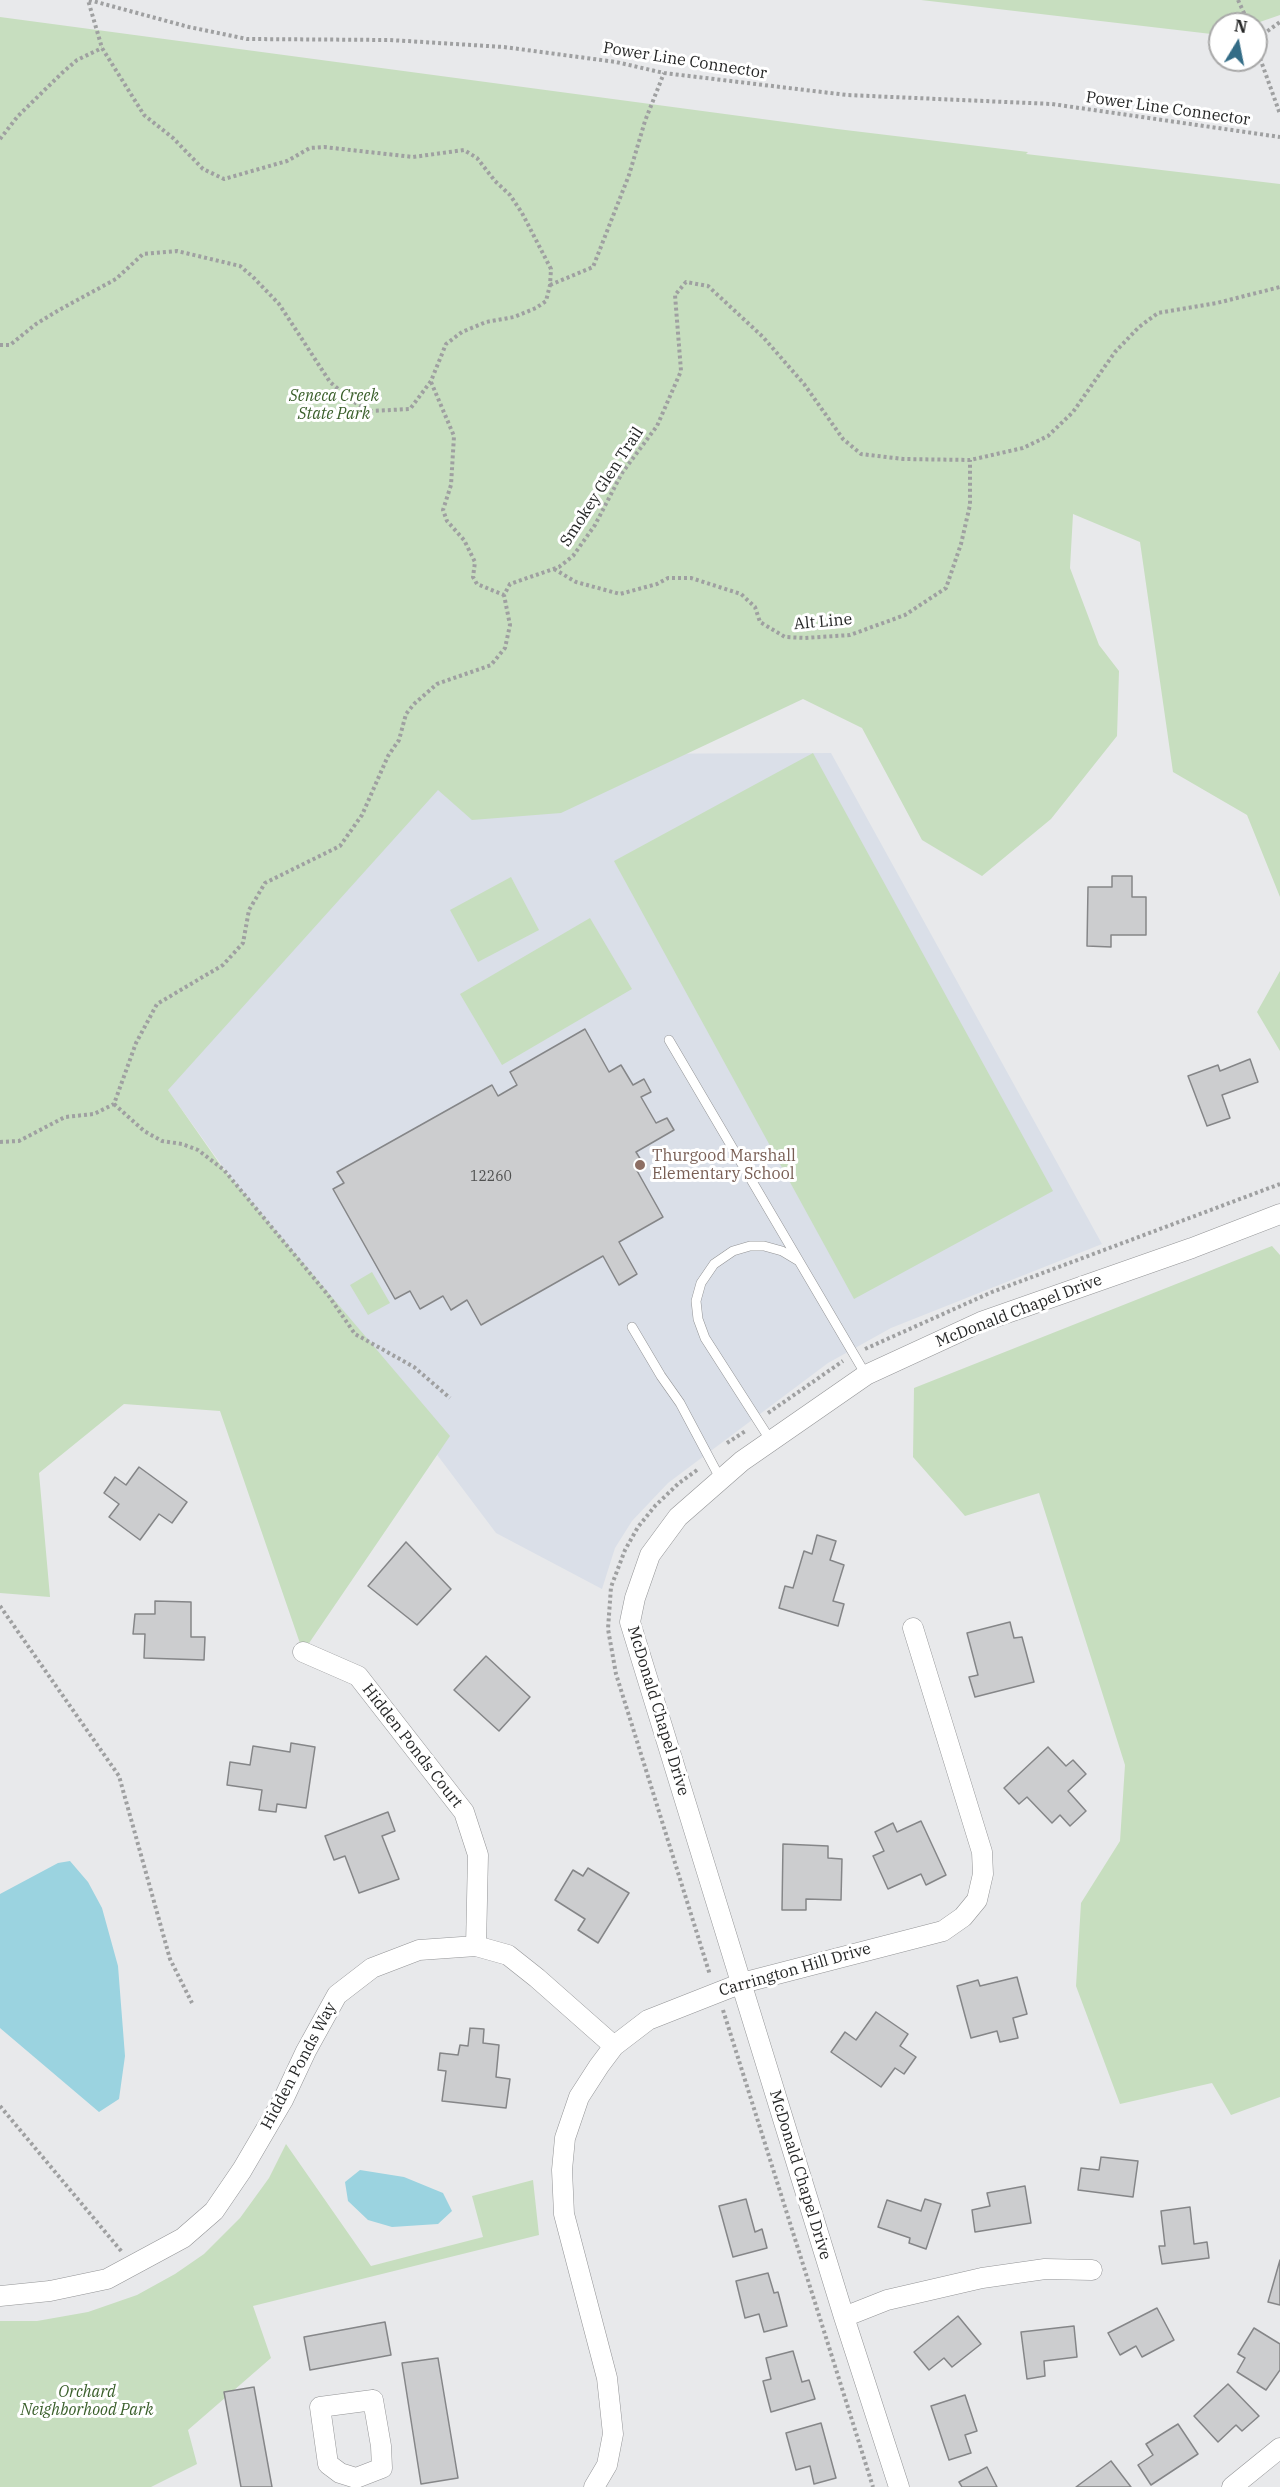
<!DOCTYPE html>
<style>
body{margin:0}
#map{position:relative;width:1280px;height:2487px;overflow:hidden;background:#e8e9eb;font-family:"IBM Plex Serif",serif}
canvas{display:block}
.north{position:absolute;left:1208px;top:12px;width:60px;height:60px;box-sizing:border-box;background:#fff;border:2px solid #a8a8a8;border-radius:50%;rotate:10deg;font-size:16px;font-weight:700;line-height:24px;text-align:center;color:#252626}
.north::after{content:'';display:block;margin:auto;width:21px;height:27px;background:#336c86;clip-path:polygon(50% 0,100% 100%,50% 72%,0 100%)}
</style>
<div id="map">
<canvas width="1280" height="2487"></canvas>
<div class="north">N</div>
</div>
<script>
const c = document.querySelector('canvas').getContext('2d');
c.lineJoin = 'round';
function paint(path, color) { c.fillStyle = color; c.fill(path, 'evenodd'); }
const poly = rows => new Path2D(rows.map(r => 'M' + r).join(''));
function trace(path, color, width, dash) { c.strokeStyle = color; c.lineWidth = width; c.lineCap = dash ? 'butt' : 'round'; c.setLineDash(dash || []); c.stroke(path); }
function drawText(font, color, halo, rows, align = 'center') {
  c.font = font + ' "IBM Plex Serif",serif'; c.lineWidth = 6; c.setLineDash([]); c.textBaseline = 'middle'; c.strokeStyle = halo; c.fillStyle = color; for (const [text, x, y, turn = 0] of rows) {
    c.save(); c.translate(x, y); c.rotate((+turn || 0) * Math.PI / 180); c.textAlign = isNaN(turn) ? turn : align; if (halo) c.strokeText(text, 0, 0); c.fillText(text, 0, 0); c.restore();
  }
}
paint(poly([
 [496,695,578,754,831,753,1102,1244,891,1328,828,1363,668,1483,632,1521,615,1548,602,1589,496,1533,279,1245,165,1086]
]), '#dadfe8');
paint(poly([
 [921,0,1280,0,1280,15,1254,24,1220,24,1220,35],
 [0,17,837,129,1028,152,1026,154,1280,184,1280,897,1247,815,1173,772,1140,542,1073,514,1070,568,1099,645,1119,671,1117,736,1051,819,982,876,922,840,862,728,803,699,561,813,472,820,438,790,168,1090,224,1170,450,1436,303,1652,220,1411,124,1404,39,1473,50,1597,0,1593],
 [813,753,1053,1191,854,1299,614,861],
 [511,877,539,930,478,962,450,910],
 [590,918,632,989,502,1065,460,994],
 [1280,971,1280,1051,1257,1012],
 [1272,1246,1280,1255,1280,2097,1231,2115,1212,2083,1120,2104,1076,1986,1081,1903,1120,1841,1125,1765,1039,1493,965,1516,913,1457,914,1388],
 [372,1272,390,1303,368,1315,350,1285],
 [286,2144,371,2266,483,2237,472,2196,533,2180,539,2235,253,2306,271,2358,188,2430,197,2464,151,2487,0,2487,0,2321,37,2321,88,2312,137,2295,175,2274,204,2254,240,2218,269,2178]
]), '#c7debf');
paint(poly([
 [70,1861,88,1882,102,1908,118,1966,125,2056,119,2099,99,2112,0,2028,0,1894,58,1863],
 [360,2170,404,2177,443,2193,452,2211,438,2224,392,2227,368,2220,348,2201,345,2182]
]), '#9bd3e0');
const building = poly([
 [1112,876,1132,876,1132,897,1146,897,1146,935,1111,935,1111,947,1087,946,1088,887,1112,887,1112,876],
 [585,1029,609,1072,621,1065,633,1085,644,1079,651,1092,641,1097,656,1123,667,1118,674,1130,636,1152,644,1165,636,1169,663,1217,619,1242,637,1274,619,1285,603,1256,481,1325,467,1300,451,1310,443,1296,420,1309,410,1291,395,1299,333,1189,344,1183,337,1172,492,1085,498,1096,517,1085,510,1072,585,1029],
 [1250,1059,1258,1082,1222,1095,1230,1118,1207,1126,1188,1076,1218,1065,1220,1071,1250,1059],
 [139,1467,187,1502,172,1523,159,1514,140,1540,109,1517,119,1504,104,1493,115,1477,126,1485,139,1467],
 [817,1535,836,1541,830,1560,844,1565,833,1601,844,1604,838,1626,779,1608,785,1586,793,1588,804,1551,812,1554,817,1535],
 [406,1542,451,1589,417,1625,368,1586,406,1542],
 [155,1601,191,1602,191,1637,205,1637,204,1660,144,1658,145,1634,133,1634,135,1614,155,1614,155,1601],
 [1010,1622,1014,1638,1022,1637,1034,1682,975,1697,969,1677,978,1675,967,1633,1010,1622],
 [486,1656,530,1697,499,1731,454,1690,486,1656],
 [291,1743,315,1747,306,1808,277,1804,276,1812,259,1810,262,1790,227,1785,230,1762,250,1765,253,1746,290,1752,291,1743],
 [1048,1747,1066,1766,1073,1760,1086,1774,1068,1791,1086,1811,1070,1826,1060,1815,1052,1823,1027,1797,1019,1804,1004,1788,1048,1747],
 [388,1812,395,1831,382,1836,399,1879,359,1893,345,1856,334,1860,325,1836,388,1812],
 [921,1821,946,1875,926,1885,921,1874,888,1889,873,1856,884,1851,875,1832,893,1823,897,1832,921,1821],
 [783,1844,828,1846,828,1858,842,1859,841,1900,806,1899,806,1910,782,1910,783,1844],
 [588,1868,629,1893,598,1943,578,1930,585,1919,555,1900,573,1870,583,1876,588,1868],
 [1017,1977,1027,2014,1013,2018,1018,2038,1000,2042,997,2031,971,2038,957,1986,978,1980,980,1986,1017,1977],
 [876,2012,908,2034,900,2046,916,2057,904,2074,895,2068,881,2087,831,2052,845,2032,856,2040,876,2012],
 [470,2028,484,2029,483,2043,499,2045,496,2077,510,2079,506,2108,442,2101,446,2071,438,2070,440,2053,458,2055,460,2045,468,2046,470,2028],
 [1101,2157,1138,2161,1133,2197,1078,2190,1081,2168,1099,2170,1101,2157],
 [1025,2186,1031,2223,975,2232,972,2210,990,2206,987,2193,1025,2186],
 [746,2199,755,2232,762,2229,767,2248,733,2257,719,2206,746,2199],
 [925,2199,941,2204,926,2249,909,2243,910,2238,878,2227,887,2200,921,2211,925,2199],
 [1190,2207,1194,2244,1207,2242,1209,2258,1162,2264,1159,2246,1165,2246,1161,2211,1190,2207],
 [1280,2260,1280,2305,1268,2302,1280,2260],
 [768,2273,774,2293,778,2292,787,2326,764,2332,759,2314,745,2318,736,2281,768,2273],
 [1157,2308,1174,2340,1142,2357,1136,2346,1120,2355,1108,2333,1157,2308],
 [958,2316,981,2344,952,2367,944,2358,929,2370,914,2352,958,2316],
 [385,2322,391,2355,310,2370,304,2337,385,2322],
 [1074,2326,1077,2357,1044,2361,1045,2376,1027,2379,1021,2332,1074,2326],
 [1254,2328,1280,2344,1280,2370,1266,2390,1237,2372,1245,2358,1238,2354,1254,2328],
 [793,2351,802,2382,809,2380,815,2399,771,2412,763,2381,771,2379,766,2358,793,2351],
 [438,2358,458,2478,421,2484,402,2363,438,2358],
 [1228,2384,1259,2416,1242,2431,1236,2425,1218,2442,1194,2416,1228,2384],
 [254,2387,272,2487,241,2487,224,2392,254,2387],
 [965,2395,977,2431,965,2435,971,2453,949,2460,931,2406,965,2395],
 [821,2423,836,2478,814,2484,810,2466,796,2470,786,2433,821,2423],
 [1178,2424,1198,2454,1151,2485,1138,2465,1153,2455,1146,2444,1178,2424],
 [1111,2461,1131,2487,1076,2487,1111,2461],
 [987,2467,997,2487,962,2487,959,2482,987,2467]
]);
paint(building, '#cccdcf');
trace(building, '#858688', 1.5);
const lane = poly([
 [669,1040,866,1375],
 [632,1327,661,1376,680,1403,721,1480],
 [771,1441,705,1338,698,1319,696,1301,701,1283,714,1264,733,1251,750,1246,764,1246,782,1251,797,1260]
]);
const street = poly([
 [303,1652,358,1676,464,1812,478,1855,476,1946],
 [0,2296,50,2291,107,2279,183,2238,214,2211,242,2170,283,2100,306,2051,337,1995,372,1968,419,1950,476,1946,508,1955,537,1978,614,2046],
 [844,2317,887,2300,982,2278,1045,2269,1092,2270],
 [373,2400,381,2446,382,2468,356,2478,340,2473,328,2464,320,2407,373,2400],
 [594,2487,607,2465,613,2434,607,2378,564,2214,562,2170,565,2138,579,2097,599,2066,614,2046,648,2020,742,1983,943,1931,963,1917,977,1900,983,1874,982,1852,913,1628],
 [899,2487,844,2317,630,1622,635,1598,650,1555,678,1517,742,1461,866,1375,981,1322,1192,1248,1280,1214],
 [1232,2487,1280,2448]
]);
trace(lane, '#939496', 10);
trace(street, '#939496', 21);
trace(poly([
 [89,0,189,27,247,39,390,40,504,47,616,62,664,73,847,95,1052,104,1280,137],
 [1238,0,1249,24],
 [1256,32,1265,33,1280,22],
 [1256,47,1280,114],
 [0,139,18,116,62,73,77,60,102,48],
 [550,285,593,267,629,175,645,121,664,73],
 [0,345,10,345,36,324,59,310,116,279,143,254,177,251,240,266,253,277,279,304,330,382,352,401,371,411,410,409,431,381,446,344,462,332,486,322,514,317,536,308,546,301,550,285,551,269,522,213,510,195,495,181,477,158,464,150,413,157,324,147,310,148,287,161,224,179,203,169,173,138,144,115,102,48,88,0],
 [431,382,454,436,451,485,443,510,447,521,464,540,475,562,473,577,477,584,504,595],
 [554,569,576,582,620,594,657,584,668,578,691,578,741,594,755,607,760,622,785,637,805,638,850,635,905,615,946,588,961,544,970,505,970,460],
 [114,1104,144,1131,162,1141,182,1144,198,1150,224,1170,328,1295,355,1334,414,1367,450,1398],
 [0,1142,19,1141,65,1117,94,1114,114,1104,136,1043,157,1004,223,965,243,943,249,910,265,883,340,846,362,815,388,756,399,740,406,714,414,704,437,684,491,665,505,648,510,625,504,595,510,584,559,567,573,556,595,525,622,473,657,426,681,371,675,295,686,282,708,286,763,337,804,384,843,439,861,454,903,459,970,460,1023,448,1048,436,1073,412,1115,352,1139,327,1158,313,1217,303,1280,287],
 [865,1349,992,1292,1280,1184],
 [768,1413,843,1361],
 [727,1443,747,1430],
 [697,1470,679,1483,655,1506,638,1527,625,1550,611,1587,608,1629,616,1674,710,1975],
 [0,1606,119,1776,170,1959,192,2003],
 [723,2010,873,2487],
 [0,2106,122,2252]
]), '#9fa0a1', 4, [3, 3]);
trace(lane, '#fff', 9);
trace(street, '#fff', 20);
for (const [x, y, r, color] of [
 [640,1165,6,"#8d6e63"]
]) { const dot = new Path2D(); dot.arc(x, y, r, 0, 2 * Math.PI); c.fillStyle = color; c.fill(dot); trace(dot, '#fff', 2); }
drawText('14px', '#4f5050', null, [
 ["12260",491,1177]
]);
drawText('16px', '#252626', '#fff', [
 ["Power Line Connector",685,61,9],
 ["Power Line Connector",1168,109,8],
 ["Smokey Glen Trail",602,487,-57],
 ["Alt Line",823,622,-5],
 ["McDonald Chapel Drive",1019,1311,-21],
 ["McDonald Chapel Drive",658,1711,73],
 ["Hidden Ponds Court",412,1746,52],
 ["Carrington Hill Drive",795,1970,-16],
 ["Hidden Ponds Way",299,2066,-62],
 ["McDonald Chapel Drive",800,2175,73]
]);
drawText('italic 16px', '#3a5f2b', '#fff', [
 ["Seneca Creek",334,396],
 ["State Park",334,414],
 ["Orchard",87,2392],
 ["Neighborhood Park",87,2410]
]);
drawText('16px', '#785e54', '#fff', [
 ["Thurgood Marshall",652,1156],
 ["Elementary School",652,1174]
], 'left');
</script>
